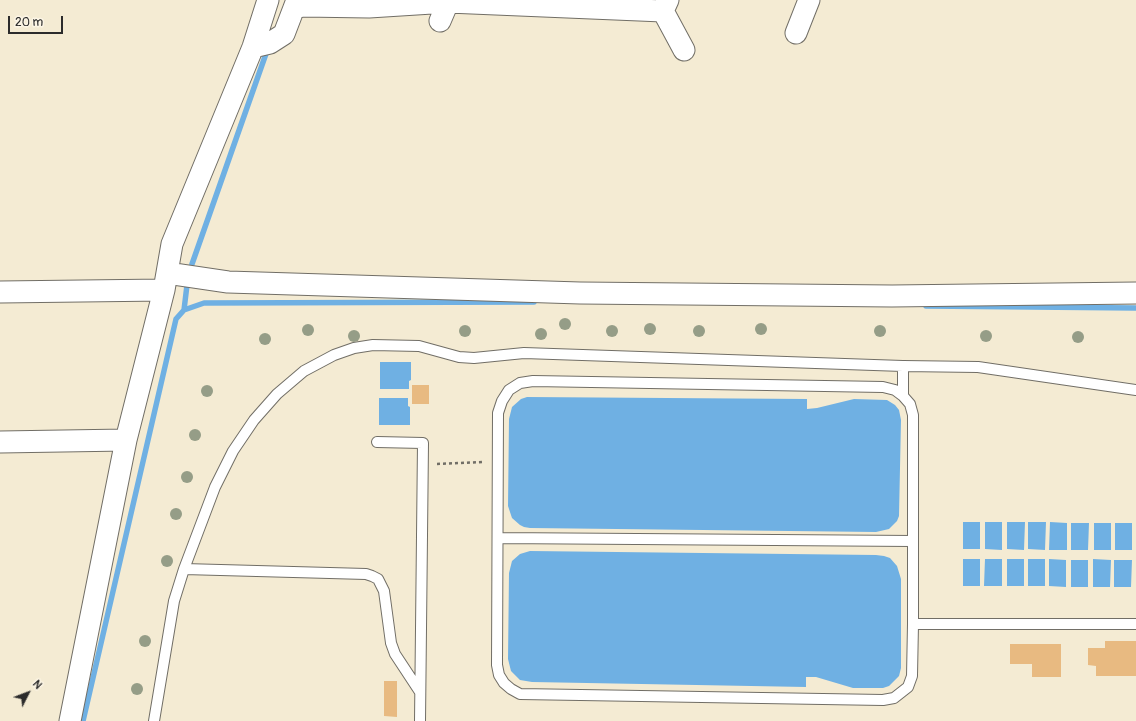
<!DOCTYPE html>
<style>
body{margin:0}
#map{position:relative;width:1136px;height:721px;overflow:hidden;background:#f4ebd3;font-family:Pangolin,sans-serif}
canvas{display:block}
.north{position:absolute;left:8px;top:673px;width:40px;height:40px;-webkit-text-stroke:3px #fcf5e5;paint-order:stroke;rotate:48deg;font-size:11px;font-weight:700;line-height:16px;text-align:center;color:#2b2b2b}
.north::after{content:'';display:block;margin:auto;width:14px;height:18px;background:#2b2b2b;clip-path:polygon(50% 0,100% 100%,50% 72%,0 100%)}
.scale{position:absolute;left:8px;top:16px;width:55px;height:18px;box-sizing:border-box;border:2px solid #2b2b2b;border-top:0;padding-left:5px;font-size:12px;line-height:14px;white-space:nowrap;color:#2b2b2b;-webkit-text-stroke:3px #fcf5e5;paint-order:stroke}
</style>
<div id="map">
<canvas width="1136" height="721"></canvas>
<div class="north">N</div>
<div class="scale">20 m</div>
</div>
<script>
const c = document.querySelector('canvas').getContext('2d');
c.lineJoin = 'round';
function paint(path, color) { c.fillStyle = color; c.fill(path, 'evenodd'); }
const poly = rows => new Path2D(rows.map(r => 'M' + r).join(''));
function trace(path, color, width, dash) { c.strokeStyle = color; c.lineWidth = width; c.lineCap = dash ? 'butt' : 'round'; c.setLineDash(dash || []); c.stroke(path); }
paint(poly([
 [380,362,411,362,411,380,409,381,409,389,380,389],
 [527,397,807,399,807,409,817,408,854,399,887,400,895,405,899,410,901,420,899,516,897,521,889,529,876,532,530,528,524,527,520,525,512,518,508,506,509,419,512,407,521,399],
 [379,398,408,398,408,406,410,407,410,425,379,425],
 [963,522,980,522,980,549,963,549],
 [985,522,1002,522,1002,550,985,549],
 [1007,522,1025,522,1024,550,1007,549],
 [1028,522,1046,522,1045,550,1028,549],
 [1050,522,1067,523,1067,550,1049,550],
 [1071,523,1089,523,1088,550,1071,550],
 [1094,523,1111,523,1111,550,1094,550],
 [1115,523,1132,523,1132,550,1115,550],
 [530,551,876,555,884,556,890,558,897,566,901,579,901,668,899,676,889,686,883,688,853,688,816,677,806,677,806,687,532,682,520,680,511,671,508,659,509,573,512,561,520,554],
 [963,559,980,559,980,586,963,586],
 [985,559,1002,559,1002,586,984,586],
 [1007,559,1024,559,1024,586,1007,586],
 [1028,559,1045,559,1045,586,1028,586],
 [1049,559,1066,560,1066,587,1049,586],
 [1093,559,1111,560,1110,587,1093,587],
 [1071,560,1088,560,1088,587,1071,587],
 [1114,560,1132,560,1131,587,1114,587]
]), '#6fb0e3');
trace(poly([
 [192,264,268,48],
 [926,306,1136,308],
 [184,310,187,285],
 [83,721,176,319,184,310,204,303,534,302]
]), '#6fb0e3', 5.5);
paint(poly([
 [412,385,429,385,429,404,412,404],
 [1105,641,1136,641,1136,676,1096,676,1096,666,1088,665,1088,648,1105,648],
 [1010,644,1061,644,1061,677,1032,677,1032,664,1010,664],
 [384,681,397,681,397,717,384,716]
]), '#e8ba81');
const lane = poly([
 [533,381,883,387,895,390,903,396,910,404,913,415,913,624,912,676,908,687,894,698,883,700,520,694,511,689,504,683,499,675,497,665,498,413,502,401,509,390,520,383,533,381],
 [903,396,903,366],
 [377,442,423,443,420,721],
 [498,538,913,541],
 [184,569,366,574,372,576,378,579,384,591,391,643,395,654,420,692],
 [913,624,1136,624],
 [154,721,174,601,184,569,215,487,233,451,254,420,277,394,304,371,334,355,354,348,373,345,419,346,459,357,474,358,524,353,903,366,978,367,1136,390]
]);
const street = poly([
 [668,0,663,11,684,50],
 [294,8,303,6,369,7,448,2,663,11],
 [440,21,449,0],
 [796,33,809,0],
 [253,47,270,43,284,34,297,0],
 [167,273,228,282,580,293,892,296,1136,293],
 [0,292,164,290],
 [0,442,126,440],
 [70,721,126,440,164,290,172,244,253,47,268,0]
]);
trace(lane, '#716e66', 12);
trace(street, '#716e66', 23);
trace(poly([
 [437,464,484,462]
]), '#716e66', 2.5, [3, 3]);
trace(lane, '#fff', 10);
trace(street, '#fff', 21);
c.fillStyle = '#959d87';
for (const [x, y] of [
 [565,324],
 [650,329],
 [761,329],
 [308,330],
 [465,331],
 [612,331],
 [699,331],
 [880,331],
 [541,334],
 [354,336],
 [986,336],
 [1078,337],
 [265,339],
 [207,391],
 [195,435],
 [187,477],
 [176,514],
 [167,561],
 [145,641],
 [137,689]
]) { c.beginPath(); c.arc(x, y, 6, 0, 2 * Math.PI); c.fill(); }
</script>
